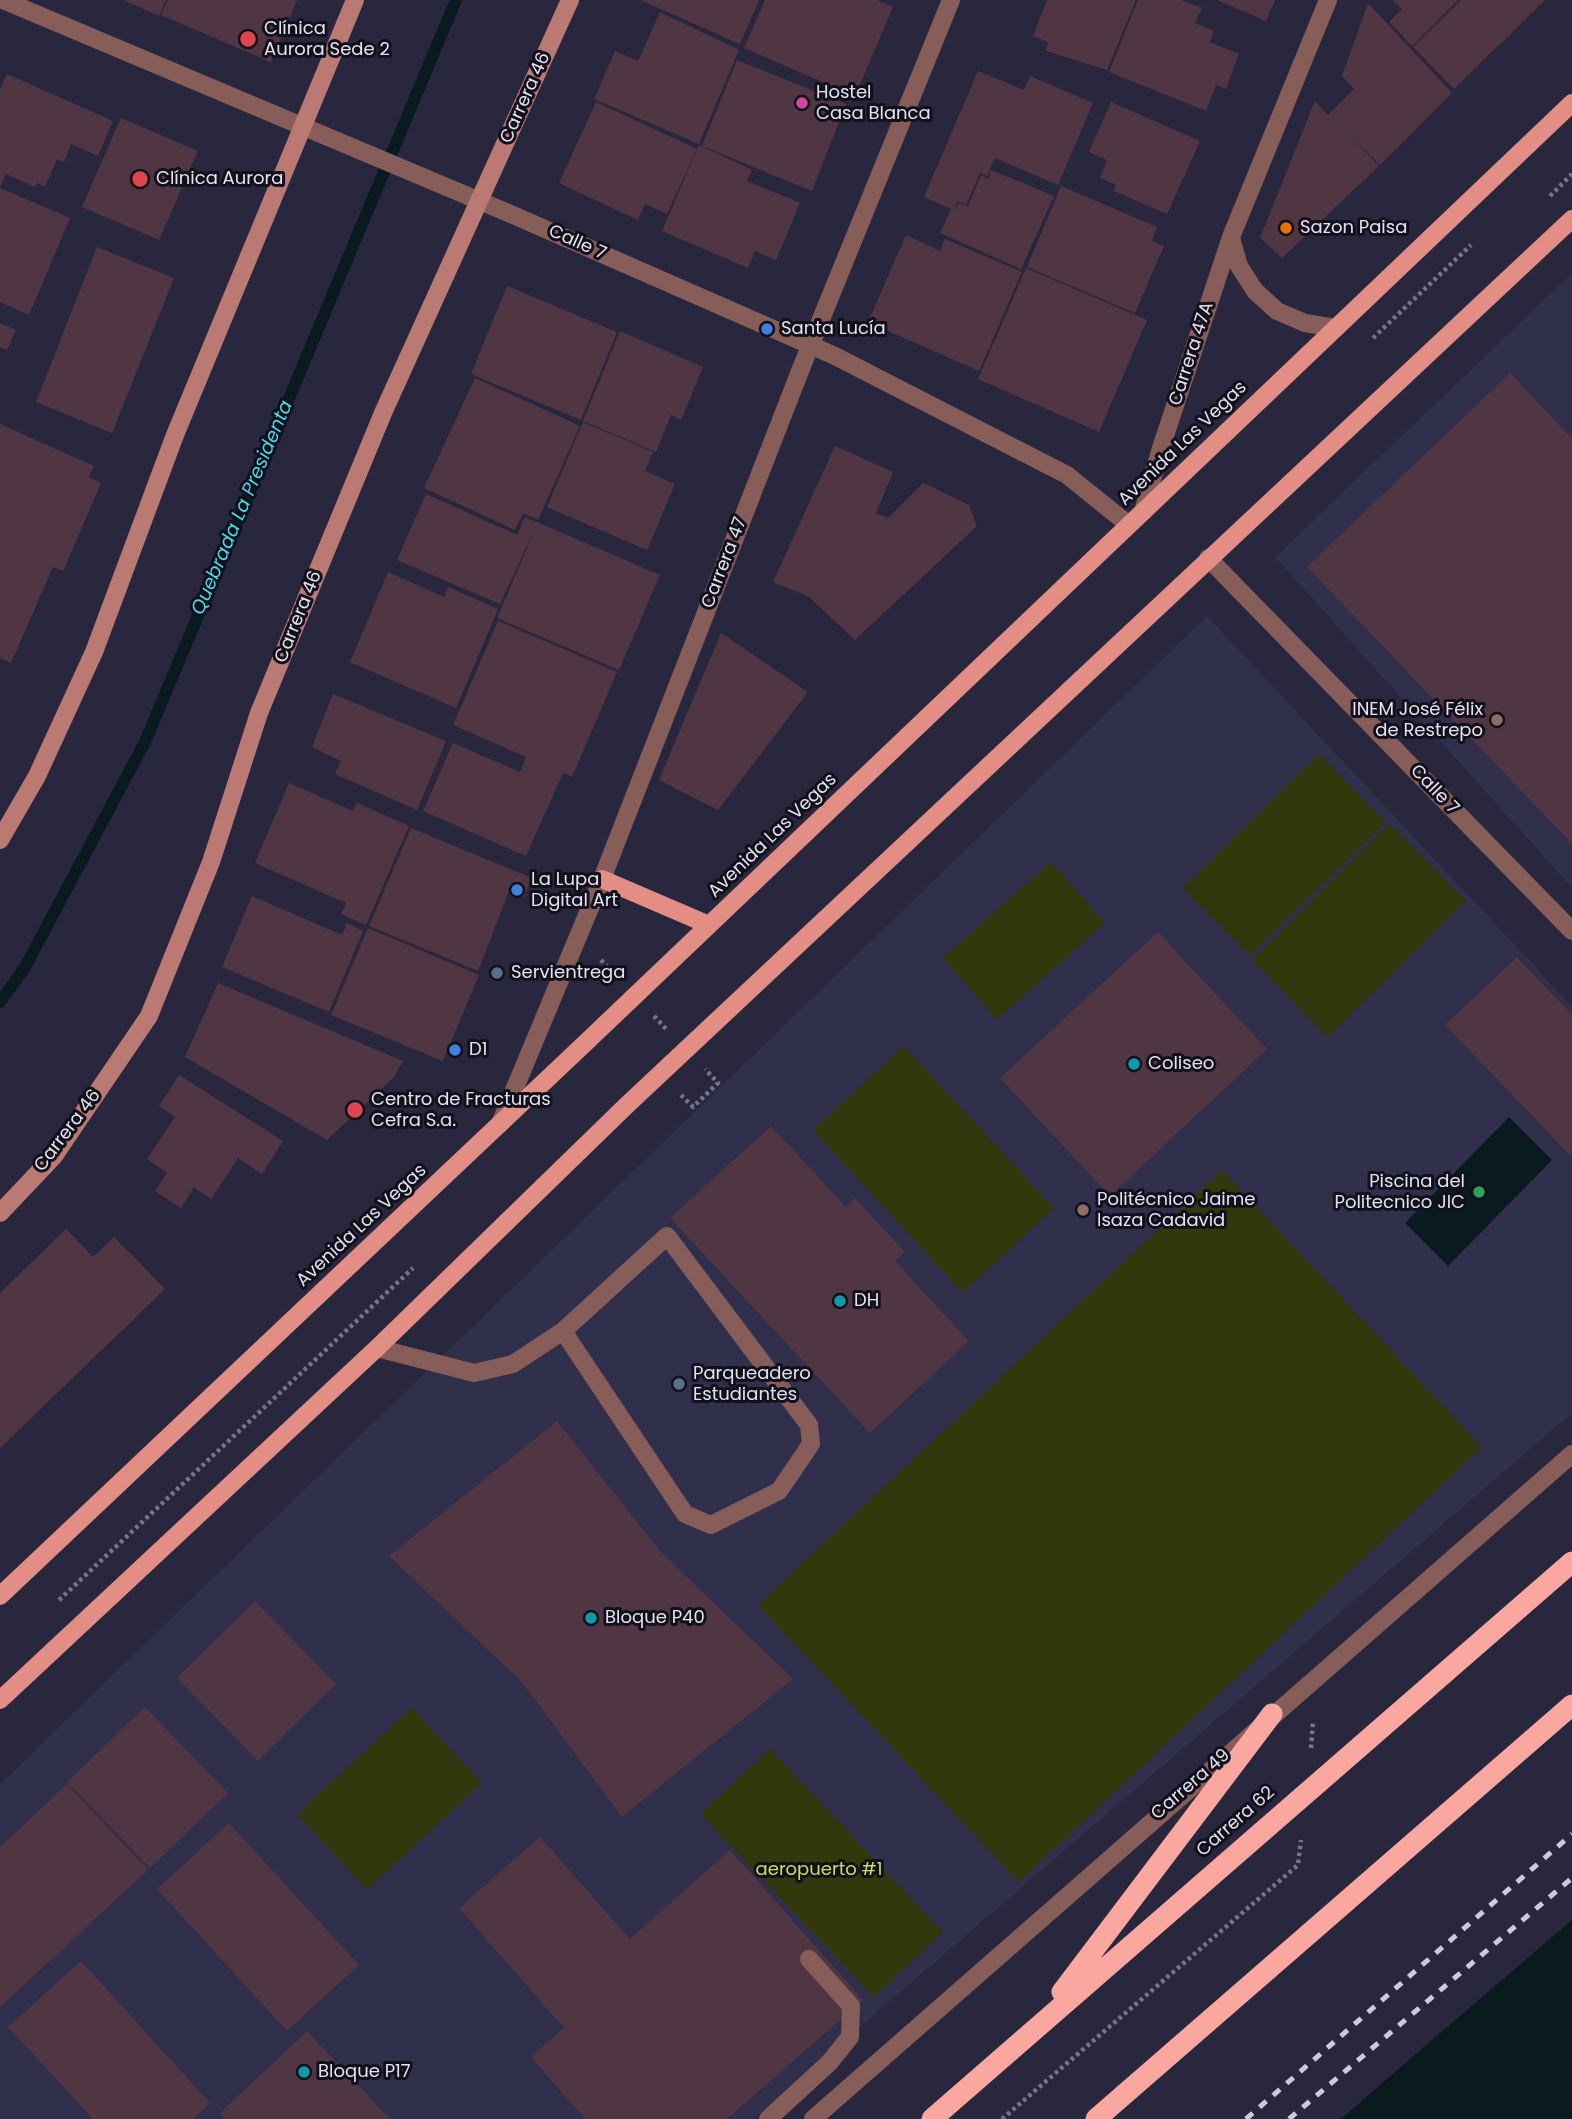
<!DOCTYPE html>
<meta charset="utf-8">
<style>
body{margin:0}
canvas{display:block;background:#28273e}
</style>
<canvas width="1572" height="2119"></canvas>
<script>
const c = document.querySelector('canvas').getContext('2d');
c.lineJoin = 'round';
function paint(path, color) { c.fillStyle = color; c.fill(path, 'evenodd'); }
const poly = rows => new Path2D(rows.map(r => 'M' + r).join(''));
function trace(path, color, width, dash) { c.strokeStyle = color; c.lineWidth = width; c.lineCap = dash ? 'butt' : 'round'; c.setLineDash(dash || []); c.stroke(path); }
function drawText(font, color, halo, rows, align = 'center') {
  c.font = font + ' Poppins,sans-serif'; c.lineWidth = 6; c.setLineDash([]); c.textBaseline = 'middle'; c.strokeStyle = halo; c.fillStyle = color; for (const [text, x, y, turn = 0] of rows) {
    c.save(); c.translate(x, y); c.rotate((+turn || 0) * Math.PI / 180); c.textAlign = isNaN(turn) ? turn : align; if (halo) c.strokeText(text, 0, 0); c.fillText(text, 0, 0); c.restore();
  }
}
paint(poly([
 [1572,273,1572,888,1275,557],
 [1207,616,1572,1006,1572,1413,753,2119,0,2119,0,1784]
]), '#302f4c');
paint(poly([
 [1319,754,1386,822,1250,955,1183,888],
 [1390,824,1466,901,1328,1037,1252,960],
 [1051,862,1105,923,997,1019,943,958],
 [904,1046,1054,1208,963,1293,813,1130],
 [1222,1170,1482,1447,1019,1882,758,1605],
 [412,1708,482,1783,367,1890,297,1814],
 [770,1749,943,1932,874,1997,701,1814]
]), '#32380b');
paint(poly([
 [1509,1117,1552,1160,1448,1266,1405,1223],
 [1572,1920,1572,2119,1341,2119,1432,2040]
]), '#091b1e');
trace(poly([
 [0,1002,24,969,145,742,456,0]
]), '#091b1e', 12);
paint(poly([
 [124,0,166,0,159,16],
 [168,0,297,0,271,62,161,15],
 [640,0,759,0,740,44],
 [765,0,877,0,893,7,855,96,744,48],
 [1047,0,1136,0,1107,70,1046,51,1048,42,1033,36],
 [1138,0,1181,0,1202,8,1195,23,1214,31,1210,42,1239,54,1226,89,1216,85,1206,111,1109,72],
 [1217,0,1275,0,1266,21],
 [1393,0,1458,0,1412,46,1389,22,1402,9],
 [1461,0,1545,0,1454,89,1413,47],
 [1368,3,1452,93,1380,165,1348,133,1379,166,1282,258,1260,238,1315,101,1328,115,1354,89,1342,76],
 [660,12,739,50,699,144,594,99,615,51,638,61],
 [737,60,846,104,812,191,702,146],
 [978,71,1024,90,1030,76,1093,103,1058,185,995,158,987,176,980,173,966,205,958,201,954,211,959,203,968,206,981,175,988,179,991,170,1054,196,1021,269,940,233,951,209,924,197],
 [7,74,113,121,98,156,71,144,64,162,57,159,45,187,37,183,35,187,6,174,0,187,0,89],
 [596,102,697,149,667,214,645,204,638,220,559,183],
 [1111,102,1200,141,1167,214,1114,191,1116,185,1100,178,1107,160,1089,152],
 [121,118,198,151,159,240,82,207],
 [699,145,752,170,747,181,800,203,776,260,755,251,748,268,662,231],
 [1061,186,1157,227,1152,241,1164,246,1135,313,1027,267],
 [0,188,70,218,29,315,0,302],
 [906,235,940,251,945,239,1022,272,979,371,868,322],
 [97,247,174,278,112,433,36,402],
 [1026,268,1147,320,1099,432,978,379],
 [507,286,617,332,581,420,471,374],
 [0,323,16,330,7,350,0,347],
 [620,331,703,367,681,420,671,415,656,452,583,421],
 [1510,373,1572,438,1572,844,1307,567],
 [475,378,580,426,538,520,523,513,515,530,424,488],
 [583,422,653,452,645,471,675,484,647,550,547,507],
 [0,424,94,466,89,477,101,483,63,571,53,567,11,663,0,658],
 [835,446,893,472,876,513,888,518,923,483,969,505,977,526,855,640,808,596,773,582],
 [426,494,517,535,525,517,660,575,619,670,497,618,537,525,500,604,397,560],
 [388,572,444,597,448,587,498,609,456,708,350,662],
 [498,621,617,672,572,777,563,773,526,856,423,811,453,743,520,772,526,757,453,725],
 [721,633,808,692,718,810,659,780],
 [333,694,446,741,417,810,335,774,341,761,312,747],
 [289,783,353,811,357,803,409,826,366,925,341,914,346,903,255,863],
 [411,828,532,878,524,897,509,891,478,971,369,926],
 [252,896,342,935,347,923,363,931,329,1012,222,967],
 [368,928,479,975,443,1061,331,1015],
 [1158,932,1267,1049,1110,1196,1000,1078],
 [1517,957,1572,1015,1572,1151,1569,1154,1445,1025],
 [218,983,403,1061,394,1077,327,1140,185,1057],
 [179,1075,283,1141,262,1174,238,1158,211,1199,194,1187,181,1208,155,1191,167,1173,147,1159,175,1117,159,1106],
 [771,1126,846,1207,855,1198,905,1252,895,1261,969,1341,870,1433,670,1218],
 [66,1229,93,1257,114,1237,165,1289,0,1448,0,1293],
 [557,1421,662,1553,793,1679,622,1817,522,1682,389,1556],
 [255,1601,336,1684,258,1761,177,1678],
 [145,1707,228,1793,150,1868,67,1782],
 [67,1784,148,1870,0,2007,0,1847],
 [229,1823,359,1965,287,2031,157,1889],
 [540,1837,630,1939,730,1850,863,2000,727,2119,585,2119,531,2057,564,2028,459,1908],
 [81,1961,210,2103,193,2119,93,2119,8,2027],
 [307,2031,390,2119,225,2119,220,2113]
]), '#4f3642');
trace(poly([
 [1550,196,1572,174],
 [1373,338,1471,245],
 [601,960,614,974],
 [654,1016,667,1030],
 [681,1095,693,1107,718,1083,705,1069],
 [59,1600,413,1268],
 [1311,1748,1313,1722],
 [1002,2119,1298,1865,1301,1840]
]), '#767589', 4.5, [3.5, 3.5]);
trace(poly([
 [377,1348,474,1373,513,1364,563,1331,667,1236,809,1425,811,1444,779,1491,711,1525,685,1514,563,1331],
 [768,2119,829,2063,850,2037,851,2006,809,1959]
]), '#865d58', 18);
trace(poly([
 [3,0,513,215,835,356,1067,475,1129,525],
 [1231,238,1239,266,1255,291,1277,311,1305,323,1336,328],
 [1143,512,1161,448,1231,237,1328,0],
 [1208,558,1572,931],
 [500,1124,602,879,802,366,951,0],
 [813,2119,1572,1454]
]), '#865d58', 18);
trace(poly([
 [0,840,37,776,94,652,175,435,355,0],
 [0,1213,54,1156,149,1016,211,862,259,713,383,413,570,0]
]), '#ba7972', 18);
trace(poly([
 [602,879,709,925],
 [0,1596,579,1049,1572,103],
 [0,1700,377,1348,628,1104,1572,219]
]), '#e28e85', 18);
trace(poly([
 [1062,1992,1272,1714],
 [932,2119,1572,1562],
 [1096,2119,1572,1705]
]), '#faa89f', 21);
trace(poly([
 [1246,2119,1572,1834],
 [1289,2119,1572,1878]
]), '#cbcbdb', 5, [9, 9]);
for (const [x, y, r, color] of [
 [248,39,9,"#e0444e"],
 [802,103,7,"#d1479c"],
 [140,179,9,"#e0444e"],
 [1286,228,7,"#e8710a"],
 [767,329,7,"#3f7fe0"],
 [1497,720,7,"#8d6e63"],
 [517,890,7,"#3f7fe0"],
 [497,973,7,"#5c6f8a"],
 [455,1050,7,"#3f7fe0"],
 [1134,1064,7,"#0f9aa8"],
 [355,1110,9,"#e0444e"],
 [1479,1192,7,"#2e9e5b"],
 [1083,1210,7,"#8d6e63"],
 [840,1301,7,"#0f9aa8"],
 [679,1384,7,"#5c6f8a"],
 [591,1618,7,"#0f9aa8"],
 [304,2072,7,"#0f9aa8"]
]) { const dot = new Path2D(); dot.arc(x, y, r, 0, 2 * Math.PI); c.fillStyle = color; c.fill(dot); trace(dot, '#12111b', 2.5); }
drawText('18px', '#e2e2f1', '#12111b', [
 ["Clínica",264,29],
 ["Aurora Sede 2",264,50],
 ["Hostel",816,93],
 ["Casa Blanca",816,114],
 ["Clínica Aurora",156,179],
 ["Sazon Paisa",1300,228],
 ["Santa Lucía",781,329],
 ["INEM José Félix",1483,710,"right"],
 ["de Restrepo",1483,731,"right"],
 ["La Lupa",531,880],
 ["Digital Art",531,901],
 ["Servientrega",511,973],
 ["D1",469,1050],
 ["Coliseo",1148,1064],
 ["Centro de Fracturas",371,1100],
 ["Cefra S.a.",371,1121],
 ["Piscina del",1465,1182,"right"],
 ["Politecnico JIC",1465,1203,"right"],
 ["Politécnico Jaime",1097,1200],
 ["Isaza Cadavid",1097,1221],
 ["DH",854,1301],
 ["Parqueadero",693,1374],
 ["Estudiantes",693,1395],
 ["Bloque P40",605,1618],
 ["Bloque P17",318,2072]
], 'left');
drawText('18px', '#e2e2f1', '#12111b', [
 ["Carrera 46",526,98,-66],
 ["Calle 7",577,243,24],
 ["Carrera 47A",1192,354,-72],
 ["Avenida Las Vegas",1183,444,-44],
 ["Carrera 47",725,563,-69],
 ["Carrera 46",299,617,-68],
 ["Calle 7",1434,790,46],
 ["Avenida Las Vegas",773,836,-44],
 ["Carrera 46",68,1131,-53],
 ["Avenida Las Vegas",362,1226,-43],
 ["Carrera 49",1191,1785,-41],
 ["Carrera 62",1236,1822,-41]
]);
drawText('18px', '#cbdd5e', '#12111b', [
 ["aeropuerto #1",819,1870]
]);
drawText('italic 19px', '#49d9ec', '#12111b', [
 ["Quebrada La Presidenta",243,508,-67]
]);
</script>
